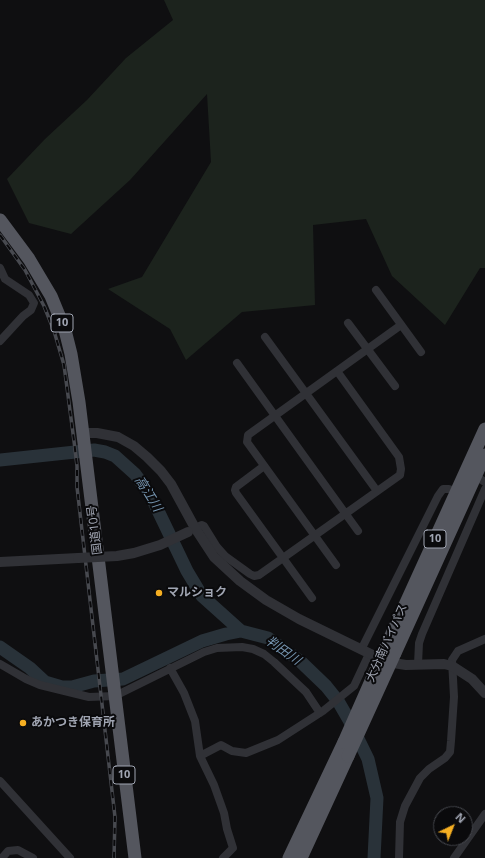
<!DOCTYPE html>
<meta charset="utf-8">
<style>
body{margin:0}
#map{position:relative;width:485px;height:858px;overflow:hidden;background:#0f0f11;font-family:"Open Sans",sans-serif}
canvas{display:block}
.north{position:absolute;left:433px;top:806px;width:40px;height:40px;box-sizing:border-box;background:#0a0a0c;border:1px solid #46484e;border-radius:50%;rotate:43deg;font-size:11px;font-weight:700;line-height:16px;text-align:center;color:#a0a5b2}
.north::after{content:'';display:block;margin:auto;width:14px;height:18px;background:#f6af22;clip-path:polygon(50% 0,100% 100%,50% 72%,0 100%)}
</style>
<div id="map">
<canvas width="485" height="858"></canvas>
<div class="north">N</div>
</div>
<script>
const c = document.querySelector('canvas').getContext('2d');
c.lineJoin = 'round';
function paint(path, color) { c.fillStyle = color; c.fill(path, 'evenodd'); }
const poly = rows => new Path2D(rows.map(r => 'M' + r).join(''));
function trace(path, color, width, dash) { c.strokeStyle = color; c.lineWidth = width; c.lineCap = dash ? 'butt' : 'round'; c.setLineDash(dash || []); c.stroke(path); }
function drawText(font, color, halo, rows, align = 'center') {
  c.font = font + ' "Open Sans","Noto Sans JP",sans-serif'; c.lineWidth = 4; c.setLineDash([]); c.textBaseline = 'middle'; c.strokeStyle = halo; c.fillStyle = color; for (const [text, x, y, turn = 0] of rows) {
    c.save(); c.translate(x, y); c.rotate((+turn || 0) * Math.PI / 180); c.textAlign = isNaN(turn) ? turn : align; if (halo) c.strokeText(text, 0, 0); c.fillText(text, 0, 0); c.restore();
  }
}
paint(poly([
 [164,0,485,0,485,268,480,268,445,325,392,276,366,219,313,225,315,305,242,312,186,360,170,329,108,289,142,277,211,162,207,94,130,180,71,234,29,223,7,179,45,139,87,100,126,58,173,20]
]), '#1c231d');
trace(poly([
 [0,460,94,450,105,452,115,456,135,474,151,496,187,571,202,596,241,631],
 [0,647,30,668,45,682,62,687,72,687,94,681,123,679,202,641,226,634,241,631,268,638,300,661,326,686,338,701,349,720,368,759,377,798,374,858]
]), '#293239', 13);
trace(poly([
 [0,268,5,279,29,295,34,303,31,310,23,316,0,341],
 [376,290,421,352],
 [348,323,395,386],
 [265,337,377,491],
 [237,363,358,531],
 [264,466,236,487,235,490,236,493,312,598],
 [475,476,485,482],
 [195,528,202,525,204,526,217,547,225,556,250,574,254,576,259,575,400,475,401,469,399,457,337,371],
 [336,565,247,442,248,435,401,325],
 [361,650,438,496,443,489,449,489,456,491],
 [0,664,26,679,40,685,89,697,115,696,204,652,217,648,242,647,253,649,264,654,274,662,306,692,320,713],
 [418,664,419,643,422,634,485,489],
 [170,668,184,693,195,721,200,756,214,785,224,813,227,829,233,848,223,858],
 [200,756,221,745,232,751,246,753,278,740,323,711,354,686,369,654],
 [0,781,70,858],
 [2,858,8,851,18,850,33,858],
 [399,858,400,822,405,806,420,778,429,769,445,758,450,752,451,741,454,697,452,660,458,651,485,639],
 [454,858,485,814]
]), '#303136', 8);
trace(poly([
 [83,433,97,433,118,437,134,446,147,457,161,471,171,484,195,528,214,557,240,581,266,600,299,619,387,662,406,665,444,664,452,666,472,679,485,693],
 [0,562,78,558]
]), '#303136', 10);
trace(poly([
 [0,220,29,259,51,296,65,330,71,354,79,402,135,858],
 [385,649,485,429],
 [395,653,485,455],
 [289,858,344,742],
 [301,858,348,756]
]), '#54565e', 13);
const rail = poly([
 [0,235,25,270,44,306,54,331,64,365,74,441,77,466,77,487,115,817,114,858]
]);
trace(rail, '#47494f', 3.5);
trace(rail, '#0a0a0c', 2, [6]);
trace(poly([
 [78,558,117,556,134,553,160,545,188,532]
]), '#303136', 10);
trace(poly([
 [344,742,385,649],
 [348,756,395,653]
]), '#54565e', 13);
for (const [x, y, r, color] of [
 [159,593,4,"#f6af22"],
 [23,723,4,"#f6af22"]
]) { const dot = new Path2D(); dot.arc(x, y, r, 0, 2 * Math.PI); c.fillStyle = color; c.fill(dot); trace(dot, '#0a0a0c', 1.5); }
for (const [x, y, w] of [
 [62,323,22],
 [435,539,22],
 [124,775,22]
]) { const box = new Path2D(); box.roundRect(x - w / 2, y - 9, w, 18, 3); c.fillStyle = '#0a0a0c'; c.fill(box); trace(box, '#a0a5b2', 1); }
drawText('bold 11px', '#a0a5b2', null, [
 ["10",62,323],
 ["10",435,539],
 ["10",124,775]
]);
drawText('12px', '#a0a5b2', '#0a0a0c', [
 ["国道10号",95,530,-97],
 ["大分南バイパス",387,643,-66]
]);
drawText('bold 12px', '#a0a5b2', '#0a0a0c', [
 ["マルショク",167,593],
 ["あかつき保育所",31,723]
], 'left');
drawText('italic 13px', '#7594af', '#0a0a0c', [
 ["高江川",148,494,58],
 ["判田川",283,651,35]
]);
</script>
